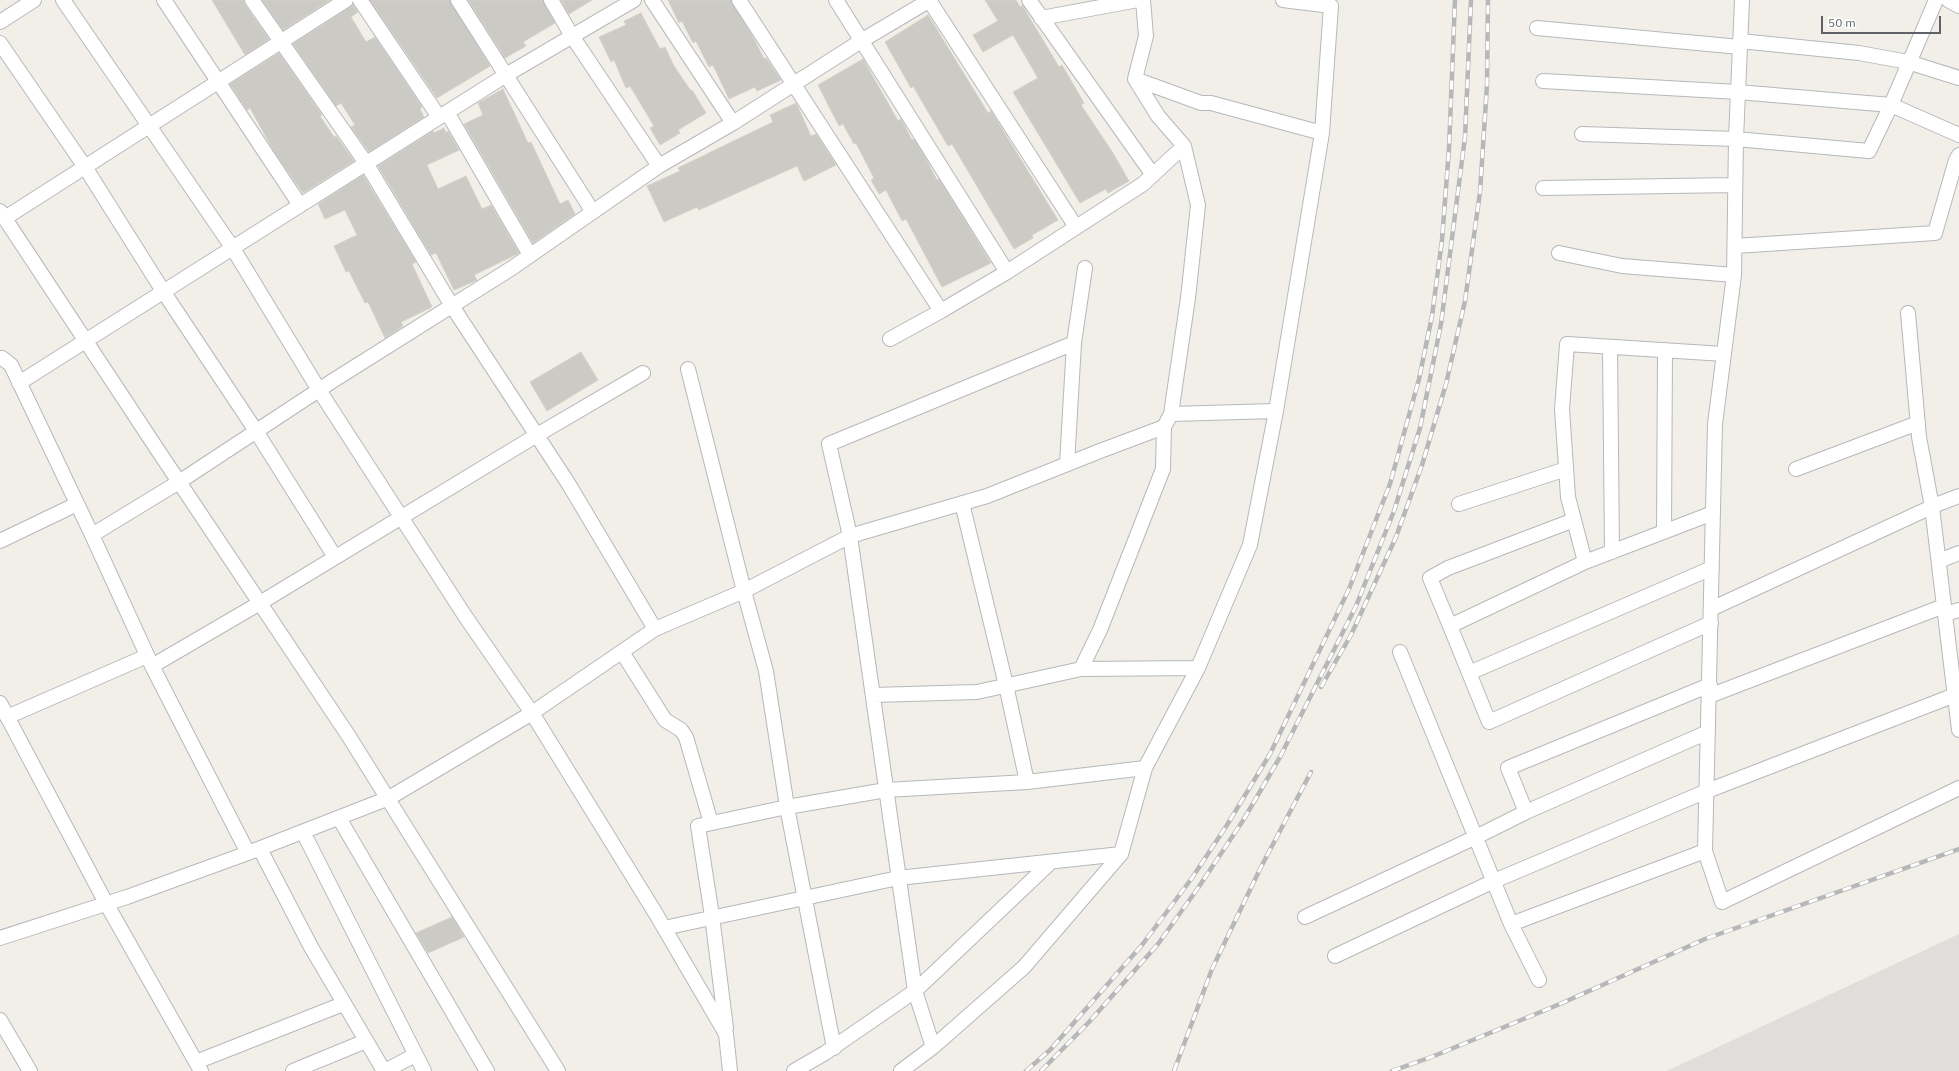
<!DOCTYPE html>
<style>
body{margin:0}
#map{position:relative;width:1959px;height:1071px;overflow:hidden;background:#f1efe8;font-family:"IBM Plex Sans",sans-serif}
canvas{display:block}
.scale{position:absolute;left:1821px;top:16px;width:120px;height:18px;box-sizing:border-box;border:2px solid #5f6368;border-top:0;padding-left:5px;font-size:12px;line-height:14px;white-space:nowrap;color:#5f6368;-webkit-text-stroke:3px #fff;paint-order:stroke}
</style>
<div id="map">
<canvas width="1959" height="1071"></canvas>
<div class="scale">50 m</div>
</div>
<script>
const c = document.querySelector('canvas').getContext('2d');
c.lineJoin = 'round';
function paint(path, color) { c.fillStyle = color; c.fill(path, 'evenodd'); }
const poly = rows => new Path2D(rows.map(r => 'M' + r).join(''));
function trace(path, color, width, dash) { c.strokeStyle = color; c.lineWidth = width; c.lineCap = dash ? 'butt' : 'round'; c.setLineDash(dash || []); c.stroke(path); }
paint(poly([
 [1959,934,1959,1071,1667,1071]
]), '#e0deda');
const building = poly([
 [212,0,244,0,245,5,269,39,245,55,212,0],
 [262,0,330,0,283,30,262,0],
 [370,0,450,0,490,66,437,98,370,0],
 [468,0,543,0,555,23,523,42,526,46,505,58,468,0],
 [561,0,592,0,569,14,561,0],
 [668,0,731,0,754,39,764,59,766,58,781,80,757,91,755,87,729,99,713,65,709,67,696,41,693,43,682,21,679,23,668,0],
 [985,0,1016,0,1020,7,1022,5,1059,67,1062,65,1084,103,1081,105,1113,153,1129,181,1108,193,1106,189,1080,203,1013,92,1038,78,1013,35,983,52,973,35,998,21,985,0],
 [353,5,358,12,351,17,366,42,375,37,422,107,420,109,424,117,369,152,351,127,355,125,341,103,336,106,293,44,353,5],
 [641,13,660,49,665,47,674,66,691,91,692,90,706,113,678,130,680,133,660,145,650,128,654,126,630,86,626,88,614,60,611,62,599,37,626,25,624,21,641,13],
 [928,15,988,113,991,111,1058,220,1032,235,1033,238,1014,249,952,144,948,146,913,86,911,88,885,42,928,15],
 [279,53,322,115,320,116,334,137,336,136,354,161,303,193,275,153,250,108,247,110,230,84,279,53],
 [863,59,898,121,901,119,912,140,914,139,926,159,937,180,939,179,991,263,942,287,906,219,902,221,886,190,879,194,871,180,874,178,856,143,854,144,843,124,839,126,818,85,863,59],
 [503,89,528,143,531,142,560,204,568,200,575,214,533,243,464,124,483,115,478,103,503,89],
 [796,103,811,136,816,134,836,165,804,181,797,166,699,210,697,207,664,222,647,186,680,171,678,168,773,122,770,115,796,103],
 [444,128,446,133,448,131,459,150,427,165,438,189,466,176,482,209,491,205,519,253,474,275,477,280,454,290,436,253,431,255,378,166,433,131,434,133,444,128],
 [363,175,416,262,412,264,432,307,401,322,403,326,385,338,368,302,365,303,349,271,346,272,334,246,357,235,345,210,325,219,318,204,363,175],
 [581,352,598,380,547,411,530,382,581,352],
 [452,917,464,937,428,953,416,933,452,917]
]);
paint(building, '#cccac5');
trace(building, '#d6d1c6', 1);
const street = poly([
 [63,0,232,247,319,390,465,616,532,713,656,914,726,1034,730,1071],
 [164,0,300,205],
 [252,0,366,163,452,306,568,483,655,629],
 [360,0,439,117],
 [458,0,593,212],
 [551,0,572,36,659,166],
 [652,0,733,123],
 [739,0,941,311,1007,272,1143,184,1184,146],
 [836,0,1007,272],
 [929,0,1076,227],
 [1029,0,1153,175],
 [1283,0,1331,6,1322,133],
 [1948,0,1959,6],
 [1041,18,1138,0],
 [0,22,34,0],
 [1537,28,1740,47],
 [1740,41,1859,53,1908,62,1959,78],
 [0,43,85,167,163,291,256,431,335,557],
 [1135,79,1201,103,1211,103,1322,133,1276,411,1171,414],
 [1543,81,1738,92,1891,105,1959,135],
 [447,112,530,255],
 [1582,134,1736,139,1869,151,1891,105,1936,0],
 [1543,188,1735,185],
 [0,211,159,452,348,735,558,1071],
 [5,218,346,0],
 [1735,246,1935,233,1956,160,1959,155],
 [1559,253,1622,266,1734,275],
 [1908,313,1919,437,1932,507,1959,730],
 [890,339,941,311],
 [1610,347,1612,552],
 [0,358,2,358,11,365,92,535,152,666,248,853],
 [688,369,744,591,766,671,787,807,834,1048],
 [19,383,506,75,634,0],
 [1067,464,1074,343,1085,268],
 [1796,469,1918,423],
 [962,503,1006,685,1027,782],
 [1459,504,1566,469],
 [1713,513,1585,562,1568,497,1562,409,1567,344,1724,354],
 [1574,520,1448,568,1430,578,1450,626,1585,562],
 [1664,532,1665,350],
 [92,535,179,482,334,380,512,268,659,166,733,123,861,41,930,0],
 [0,541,77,504],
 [1939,561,1959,553],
 [1711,609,1938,504,1959,496],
 [1945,614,1959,610],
 [1450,626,1489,722,1711,623],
 [622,652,665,720,681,730,686,737,711,823],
 [1400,652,1511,924,1705,851,1715,424,1734,275,1736,139,1742,0],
 [152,666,260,603,537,435,643,373],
 [1081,669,1198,668],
 [1469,673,1712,568],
 [873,695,977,692,1081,669,1100,630,1163,469,1164,427,1171,414,1188,298,1198,205,1184,146,1158,116,1135,79,1146,36,1143,0],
 [1709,696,1944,606],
 [0,703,106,903,201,1071],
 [7,717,147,656],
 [1526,812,1508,768,1710,685],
 [339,818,487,1071],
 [303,832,424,1071],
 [260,849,311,947,384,1071],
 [1705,851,1722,902,1959,788],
 [1051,862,915,991,933,1047,1024,967,1121,854,1145,768],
 [1305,917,1476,837,1526,812,1708,732],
 [1511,924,1539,980],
 [664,928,898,878,1121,854],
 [0,938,127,897,248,853,389,798,532,713,655,629,744,591,850,536,987,496,1100,451,1164,427],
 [1335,956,1494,881,1707,791,1955,695],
 [0,1020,30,1071],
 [726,1028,712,916,698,826,787,807,886,790,1027,782,1145,768,1198,668,1250,545,1276,411],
 [196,1062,343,1004],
 [293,1071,366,1041],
 [385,1071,415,1055],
 [794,1071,825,1053,915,991,850,536,829,444,1074,343],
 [901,1071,933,1047]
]);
trace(street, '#b5b8bc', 16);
trace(street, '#fff', 14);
const rail = poly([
 [1321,687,1351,635,1396,537,1422,465,1446,384,1465,301,1480,192,1487,85,1488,0],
 [1026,1071,1050,1050,1142,945,1192,878,1227,825,1270,754,1349,589,1390,484,1419,379,1432,316,1442,240,1449,149,1455,0],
 [1041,1071,1090,1021,1158,944,1198,888,1244,819,1280,757,1356,606,1394,511,1420,428,1441,324,1465,137,1471,0],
 [1174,1071,1212,969,1261,867,1311,772],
 [1392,1071,1434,1056,1560,1004,1705,939,1959,849]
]);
trace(rail, '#b6b7b8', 4.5);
trace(rail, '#fff', 3, [9]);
</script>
